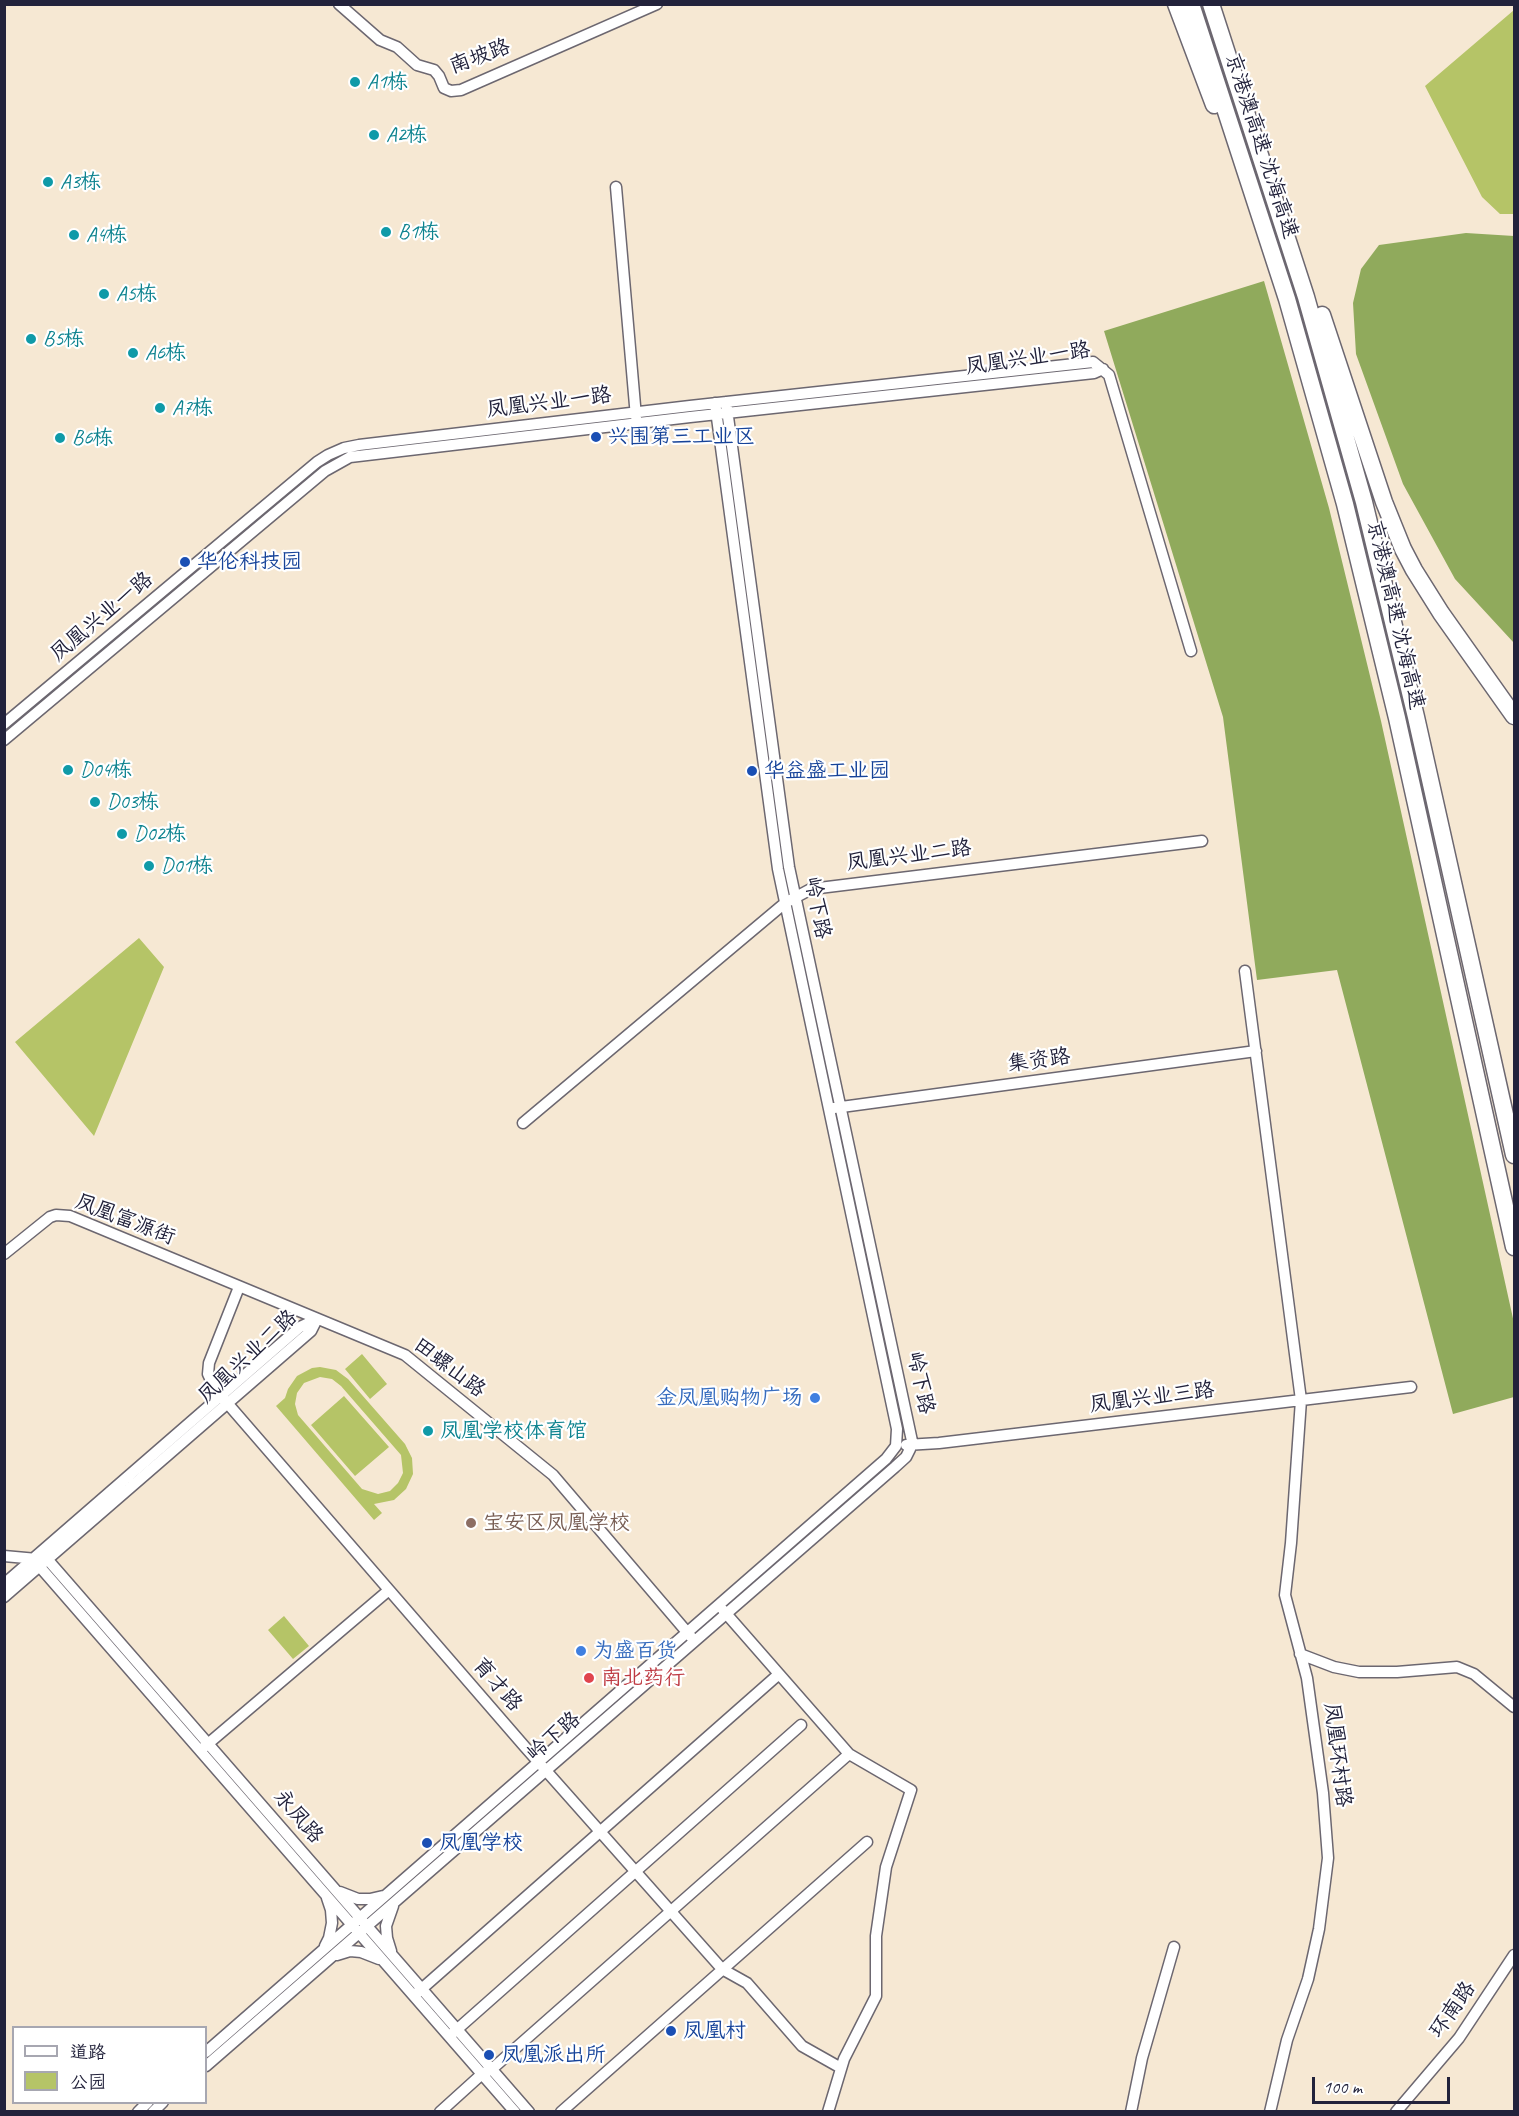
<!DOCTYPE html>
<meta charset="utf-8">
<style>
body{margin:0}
#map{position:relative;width:1519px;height:2116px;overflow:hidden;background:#f6e8d3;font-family:Caveat,"LXGW WenKai TC",sans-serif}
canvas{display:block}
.frame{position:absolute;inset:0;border:6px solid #22223b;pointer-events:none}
.legend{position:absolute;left:12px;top:2026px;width:195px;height:78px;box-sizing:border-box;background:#fff;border:2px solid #a7a7b1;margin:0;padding:8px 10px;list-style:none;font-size:18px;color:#22223b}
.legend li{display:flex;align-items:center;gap:12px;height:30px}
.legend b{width:30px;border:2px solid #a7a7b1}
.scale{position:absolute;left:1312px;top:2077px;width:138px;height:27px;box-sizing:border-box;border:3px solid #22223b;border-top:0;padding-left:8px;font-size:18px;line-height:21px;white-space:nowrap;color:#22223b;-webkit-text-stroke:4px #fff;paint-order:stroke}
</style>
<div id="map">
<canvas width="1519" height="2116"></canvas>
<div class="frame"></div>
<ul class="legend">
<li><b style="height:8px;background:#fff"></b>道路</li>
<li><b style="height:16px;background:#b5c467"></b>公园</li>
</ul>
<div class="scale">100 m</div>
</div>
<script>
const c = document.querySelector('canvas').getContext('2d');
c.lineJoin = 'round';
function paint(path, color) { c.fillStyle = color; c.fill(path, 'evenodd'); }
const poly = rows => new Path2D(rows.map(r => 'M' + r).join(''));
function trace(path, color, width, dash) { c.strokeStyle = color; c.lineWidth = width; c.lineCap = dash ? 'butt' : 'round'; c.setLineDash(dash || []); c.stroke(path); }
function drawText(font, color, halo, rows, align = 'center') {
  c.font = font + ' Caveat,"LXGW WenKai TC",sans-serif'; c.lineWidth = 4.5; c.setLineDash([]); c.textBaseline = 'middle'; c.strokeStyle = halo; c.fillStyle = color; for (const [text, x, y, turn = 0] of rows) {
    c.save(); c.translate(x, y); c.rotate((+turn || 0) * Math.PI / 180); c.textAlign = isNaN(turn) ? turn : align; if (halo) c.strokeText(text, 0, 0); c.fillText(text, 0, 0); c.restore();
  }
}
paint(poly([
 [1514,10,1514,214,1500,214,1482,197,1425,86],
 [139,938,164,967,94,1136,15,1042],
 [362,1354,387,1384,370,1399,345,1369],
 [320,1367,336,1370,348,1379,405,1444,412,1458,413,1474,406,1489,394,1500,374,1504,382,1513,374,1520,276,1406,285,1398,288,1389,297,1376,312,1368],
 [320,1377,332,1379,341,1386,401,1455,403,1473,398,1483,390,1491,378,1494,362,1489,298,1415,295,1404,297,1393,304,1383],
 [344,1396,389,1447,355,1476,311,1425],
 [284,1616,309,1646,293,1659,268,1630]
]), '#b5c467');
paint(poly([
 [1466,233,1514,236,1514,643,1455,579,1403,484,1356,354,1353,303,1361,269,1379,245],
 [1264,281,1329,508,1381,721,1514,1323,1514,1397,1453,1414,1337,970,1257,980,1223,717,1104,331]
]), '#90aa5c');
const minor = poly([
 [339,4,380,40,397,47,417,65,434,70,439,76,444,88,451,91,461,90,657,4],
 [616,187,636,417],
 [4,724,317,462,328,455,344,448,359,445,690,406,1093,362,1109,375,1191,651],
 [4,740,325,471,350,457,690,417,1094,373,1103,369],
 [1245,971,1301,1400,1291,1543,1285,1595,1307,1678,1323,1793,1328,1858,1319,1929,1308,1979,1287,2040,1270,2112],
 [834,1108,1256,1051],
 [523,1123,785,903,811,889,1202,841],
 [4,1254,50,1217,56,1215,70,1216,405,1355,553,1475,692,1638],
 [239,1287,209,1363,208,1374,215,1389,525,1747,722,1969,747,1983,802,2046,841,2068],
 [906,1445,939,1443,1411,1387],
 [4,1556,48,1560,529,2112],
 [33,1559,515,2112],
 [4,1584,300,1327,317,1319],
 [4,1597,311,1331,317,1319],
 [723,1610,849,1754,911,1790,886,1867,876,1936,876,1996,844,2059,828,2112],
 [1300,1654,1334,1667,1359,1672,1397,1672,1457,1667,1474,1674,1514,1707],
 [203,1748,389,1590],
 [340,1892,358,1899,370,1899,383,1896],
 [325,1946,329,1938,332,1923,331,1910,327,1898],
 [391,1951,387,1938,386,1926,393,1906],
 [337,1955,350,1951,361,1952,379,1959],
 [417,1993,779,1674],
 [453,2033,801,1725],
 [206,2052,886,1459,896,1446,897,1429,778,869,715,403],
 [206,2066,895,1467,906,1457,910,1449,912,1441,789,867,726,402],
 [138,2112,148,2102],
 [153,2112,163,2102],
 [440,2112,482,2074,492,2069,849,1754],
 [561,2112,867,1842],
 [1131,2112,1142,2058,1174,1947],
 [1396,2112,1459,2038,1514,1955]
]);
const highway = poly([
 [1176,4,1214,105],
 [1191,4,1287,299,1345,504,1397,718,1514,1247],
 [1211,4,1306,297,1364,502,1416,717,1514,1155],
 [1322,315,1384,502,1403,549,1414,570,1441,613,1514,716]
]);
trace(minor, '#6c6770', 13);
trace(highway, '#6c6770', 19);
trace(minor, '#fff', 10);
trace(highway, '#fff', 16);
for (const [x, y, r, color] of [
 [355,82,6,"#0f9aa8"],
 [374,135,6,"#0f9aa8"],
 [48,182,6,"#0f9aa8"],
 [386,232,6,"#0f9aa8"],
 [74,235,6,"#0f9aa8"],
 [104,294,6,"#0f9aa8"],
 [31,339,6,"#0f9aa8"],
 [133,353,6,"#0f9aa8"],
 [160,408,6,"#0f9aa8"],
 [596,437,6,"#1a4fb4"],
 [60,438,6,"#0f9aa8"],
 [185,562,6,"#1a4fb4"],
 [68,770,6,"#0f9aa8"],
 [752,771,6,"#1a4fb4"],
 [95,802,6,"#0f9aa8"],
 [122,834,6,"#0f9aa8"],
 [149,866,6,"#0f9aa8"],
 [815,1398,6,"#3f7fe0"],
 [428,1431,6,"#0f9aa8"],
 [471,1523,6,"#8d6e63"],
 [581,1651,6,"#3f7fe0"],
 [589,1678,6,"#e0444e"],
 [427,1843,6,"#1a4fb4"],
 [671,2031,6,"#1a4fb4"],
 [489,2055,6,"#1a4fb4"]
]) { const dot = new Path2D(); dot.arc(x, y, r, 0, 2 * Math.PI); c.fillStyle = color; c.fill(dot); trace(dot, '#fff', 2); }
drawText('21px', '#22223b', '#fff', [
 ["南坡路",480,57,-20],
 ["京港澳高速 沈海高速",1261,146,72],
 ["凤凰兴业一路",1028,359,-8],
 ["凤凰兴业一路",549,403,-7],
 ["京港澳高速 沈海高速",1395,615,77],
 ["凤凰兴业一路",102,617,-40],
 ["凤凰兴业二路",909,856,-7],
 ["岭下路",817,908,79],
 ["集资路",1039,1061,-8],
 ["凤凰富源街",125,1220,21],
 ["凤凰兴业二路",248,1357,-43],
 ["田螺山路",449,1368,37],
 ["岭下路",920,1383,78],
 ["凤凰兴业三路",1152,1398,-7],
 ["育才路",497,1685,49],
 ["岭下路",554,1737,-41],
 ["凤凰环村路",1337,1755,83],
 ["永凤路",298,1817,49],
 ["环南路",1453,2010,-55]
]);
drawText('21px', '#0d838f', '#fff', [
 ["A1栋",367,82],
 ["A2栋",386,135],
 ["A3栋",60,182],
 ["B1栋",398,232],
 ["A4栋",86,235],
 ["A5栋",116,294],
 ["B5栋",43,339],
 ["A6栋",145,353],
 ["A7栋",172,408],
 ["B6栋",72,438],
 ["D04栋",80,770],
 ["D03栋",107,802],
 ["D02栋",134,834],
 ["D01栋",161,866],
 ["凤凰学校体育馆",440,1431]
], 'left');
drawText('21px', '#164399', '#fff', [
 ["兴围第三工业区",608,437],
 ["华伦科技园",197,562],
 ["华益盛工业园",764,771],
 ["凤凰学校",439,1843],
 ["凤凰村",683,2031],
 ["凤凰派出所",501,2055]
], 'left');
drawText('21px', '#366cbe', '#fff', [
 ["金凤凰购物广场",803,1398],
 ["为盛百货",593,1651,"left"]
], 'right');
drawText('21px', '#785e54', '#fff', [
 ["宝安区凤凰学校",483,1523]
], 'left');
drawText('21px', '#be3a42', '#fff', [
 ["南北药行",601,1678]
], 'left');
</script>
